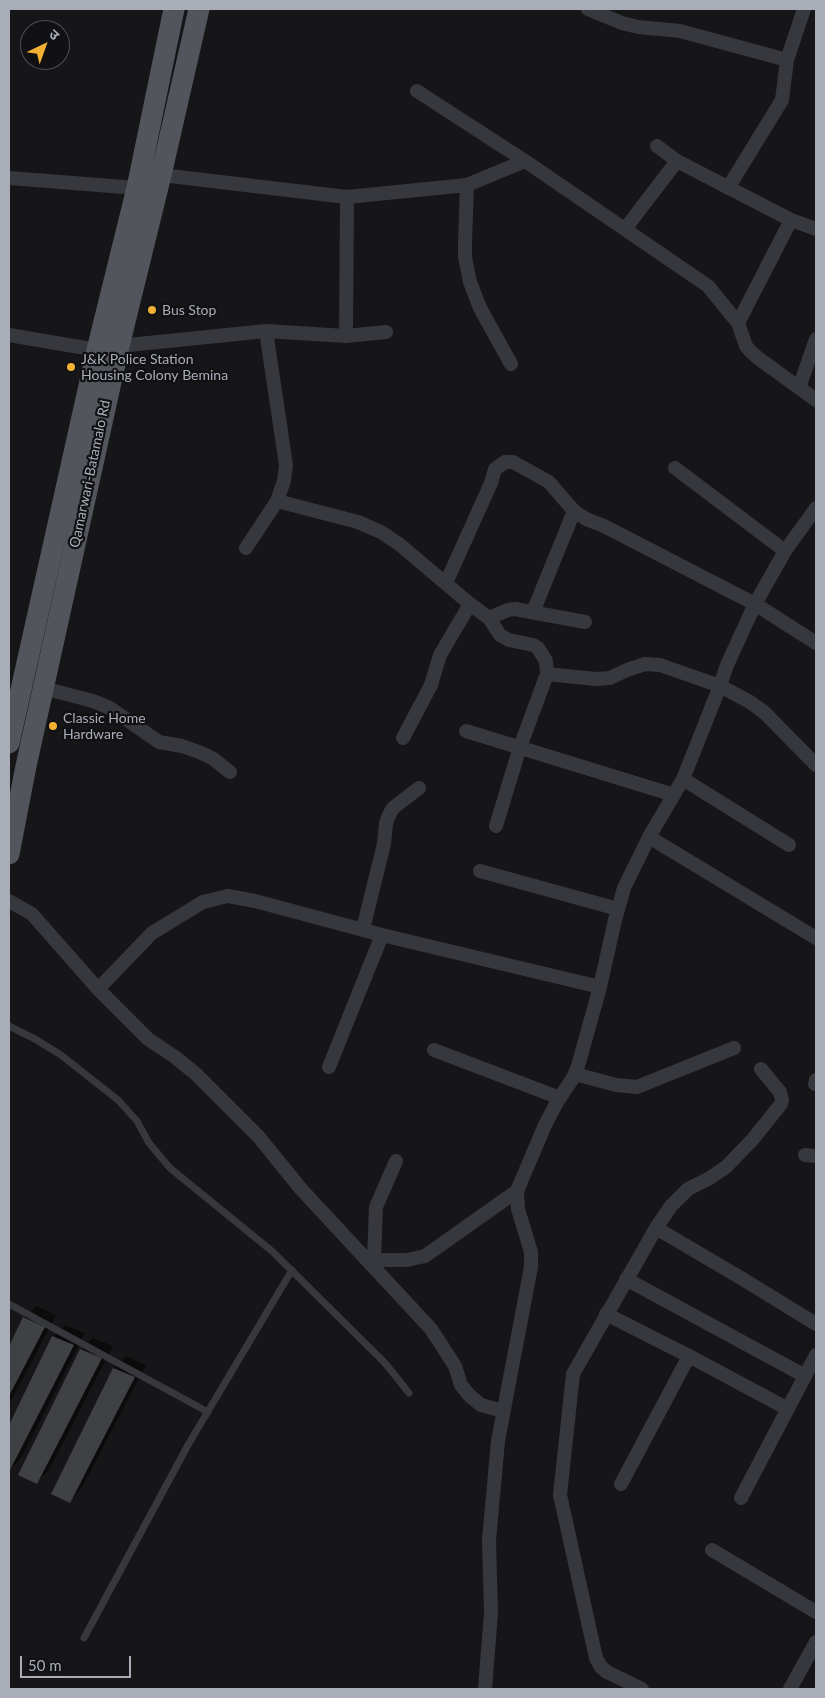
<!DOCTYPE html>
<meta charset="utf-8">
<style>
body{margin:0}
#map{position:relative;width:825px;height:1698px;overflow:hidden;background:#161618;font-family:Lato,"Noto Sans Devanagari",sans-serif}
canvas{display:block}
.frame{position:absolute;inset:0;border:10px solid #a8adb8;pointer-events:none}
.north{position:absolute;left:20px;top:20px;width:50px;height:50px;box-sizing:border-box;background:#111113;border:1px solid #4d4f55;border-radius:50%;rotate:42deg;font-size:14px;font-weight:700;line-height:20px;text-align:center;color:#a8adb8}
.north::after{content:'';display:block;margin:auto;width:18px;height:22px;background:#f2b134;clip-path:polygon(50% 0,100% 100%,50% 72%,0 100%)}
.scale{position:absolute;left:20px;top:1656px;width:111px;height:22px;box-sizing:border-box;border:2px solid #a8adb8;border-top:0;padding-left:6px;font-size:15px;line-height:18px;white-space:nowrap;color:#a8adb8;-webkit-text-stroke:4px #111113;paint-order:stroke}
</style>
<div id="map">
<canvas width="825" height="1698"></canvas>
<div class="frame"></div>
<div class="north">उ</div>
<div class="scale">50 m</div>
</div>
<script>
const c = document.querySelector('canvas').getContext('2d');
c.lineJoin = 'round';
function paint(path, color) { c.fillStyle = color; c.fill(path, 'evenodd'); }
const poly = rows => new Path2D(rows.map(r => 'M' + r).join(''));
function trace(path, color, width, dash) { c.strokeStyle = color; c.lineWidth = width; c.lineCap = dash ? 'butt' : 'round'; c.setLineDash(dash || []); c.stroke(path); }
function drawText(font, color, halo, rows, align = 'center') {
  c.font = font + ' Lato,sans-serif'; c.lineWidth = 4.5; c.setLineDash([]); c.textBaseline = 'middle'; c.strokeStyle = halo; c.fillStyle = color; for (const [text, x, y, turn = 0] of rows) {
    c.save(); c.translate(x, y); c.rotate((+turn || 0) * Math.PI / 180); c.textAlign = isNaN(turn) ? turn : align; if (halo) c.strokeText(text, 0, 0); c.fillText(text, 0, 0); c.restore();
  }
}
paint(poly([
 [36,1306,56,1315,9,1405,9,1349,24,1318],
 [65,1325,85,1333,21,1458,9,1470,9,1427,53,1337],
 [93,1338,113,1346,49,1470,37,1482,81,1350],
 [126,1356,146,1365,81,1489,70,1501,52,1494,114,1368]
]), '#0007');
paint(poly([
 [23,1317,45,1327,9,1396,9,1346],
 [52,1336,74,1345,9,1472,9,1425],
 [80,1349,102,1358,37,1484,18,1475],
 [113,1368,135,1377,70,1503,51,1494]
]), '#404145');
trace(poly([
 [9,1026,35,1039,61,1055,118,1100,137,1121,149,1143,170,1168,273,1252,385,1363,409,1393],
 [9,1304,208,1412],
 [84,1638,188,1445,292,1270]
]), '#37383d', 7);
trace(poly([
 [588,9,622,23,638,27,680,31,787,60],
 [417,91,525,161],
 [657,146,677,161,791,220,816,229],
 [161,175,347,197,467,185,525,161,708,286,738,323,746,346,750,351,758,358,816,400],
 [9,178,137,188],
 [467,185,465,243,465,257,470,282,480,308,511,364],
 [728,188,782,100,787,60,804,9],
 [625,229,677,161],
 [738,323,791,220],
 [9,335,97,350],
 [346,336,347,197],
 [119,346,266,331,346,336,386,332],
 [799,388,816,339],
 [675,468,785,551],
 [277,501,358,522,381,532,399,544,470,604,489,618,500,635,509,640,533,645,538,648,546,661,547,674,596,679,610,678,627,670,645,664,660,665,720,686,750,702,765,713,816,765],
 [246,548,277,501,284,481,286,465,266,331],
 [446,583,491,483,495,469,505,462,513,462,549,482,574,511,586,519,604,526,755,604,816,643],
 [533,612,574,511],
 [489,618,508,610,515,609,585,622],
 [43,688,93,701,110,708,159,742,182,746,199,752,212,758,230,772],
 [466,731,674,795],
 [403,738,431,685,440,655,470,604],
 [683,779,789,845],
 [496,826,520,747,547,674],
 [649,837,816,938],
 [480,871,618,909],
 [9,901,32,914,98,989,148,1039,175,1057,196,1074,258,1136,301,1189,431,1329,455,1366,461,1385,470,1396,481,1405,503,1411],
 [363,929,384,844,386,823,389,815,393,808,419,788],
 [98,989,152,933,203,902,228,896,255,901,382,935,600,987],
 [434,1050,560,1098],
 [329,1067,382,935],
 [575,1074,616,1085,637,1087,734,1048],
 [815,1084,816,1080],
 [805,1155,816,1156],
 [656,1228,741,1278,816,1324],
 [374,1259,376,1207,396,1161],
 [369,1260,407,1260,425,1256,517,1191],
 [626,1279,805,1376],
 [606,1314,689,1356,788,1409],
 [621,1484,689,1356],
 [741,1498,816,1355],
 [712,1550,816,1612],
 [485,1689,491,1613,489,1540,498,1441,531,1267,531,1252,518,1209,517,1191,545,1125,557,1102,573,1078,578,1066,600,987,615,920,624,888,649,837,683,779,720,686,727,665,755,604,785,551,816,508],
 [642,1689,607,1672,601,1667,596,1658,560,1495,573,1374,656,1228,671,1206,688,1189,710,1178,726,1167,753,1139,781,1104,782,1100,780,1092,761,1069],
 [790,1689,816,1642]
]), '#37383d', 14);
trace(poly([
 [9,743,97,350,137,188,174,9],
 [9,854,26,766,119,346,161,175,199,9]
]), '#53555c', 21);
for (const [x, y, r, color] of [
 [152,310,5,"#f2b134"],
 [71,367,5,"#f2b134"],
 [53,726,5,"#f2b134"]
]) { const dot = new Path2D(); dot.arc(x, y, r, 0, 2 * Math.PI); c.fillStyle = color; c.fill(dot); trace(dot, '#111113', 2); }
drawText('14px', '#a8adb8', '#111113', [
 ["Bus Stop",162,310],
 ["J&K Police Station",81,359],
 ["Housing Colony Bemina",81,375],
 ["Classic Home",63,718],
 ["Hardware",63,734]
], 'left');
drawText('14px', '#a8adb8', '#111113', [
 ["Qamarwari-Batamalo Rd",90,474,-78]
]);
</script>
